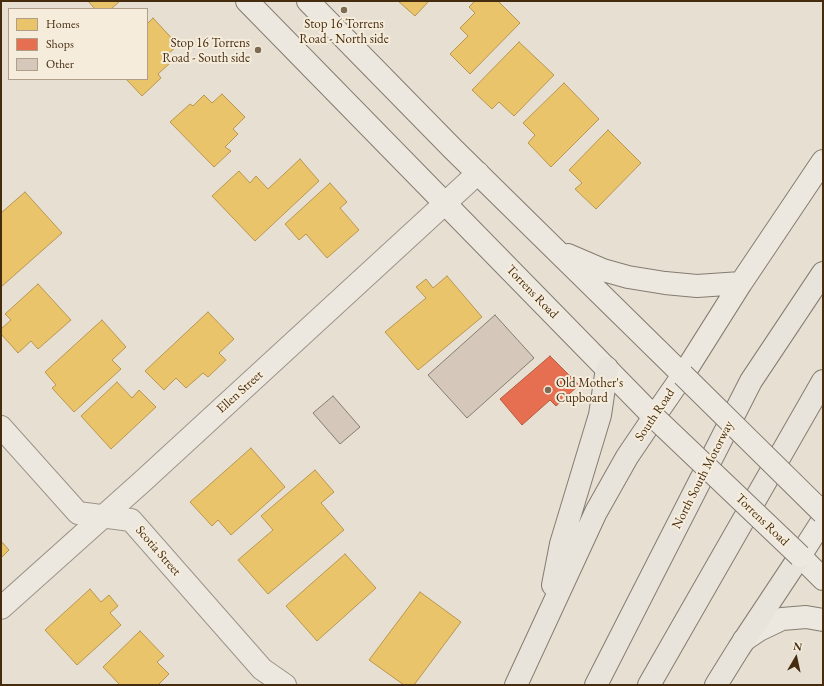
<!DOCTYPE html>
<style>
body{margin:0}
#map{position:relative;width:824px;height:686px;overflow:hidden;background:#e7dfd1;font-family:"EB Garamond",serif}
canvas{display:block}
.frame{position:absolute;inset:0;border:2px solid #452c0f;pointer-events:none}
.legend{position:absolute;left:8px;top:8px;width:140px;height:72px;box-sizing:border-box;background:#f5ecdb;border:1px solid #af9f89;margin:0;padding:5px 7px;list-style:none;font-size:12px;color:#452c0f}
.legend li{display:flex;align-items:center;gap:8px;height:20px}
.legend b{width:20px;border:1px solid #af9f89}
.north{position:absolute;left:776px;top:638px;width:40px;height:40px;-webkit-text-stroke:3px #f5ecdb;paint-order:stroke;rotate:9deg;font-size:11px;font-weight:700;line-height:16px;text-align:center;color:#452c0f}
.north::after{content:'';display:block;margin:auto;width:14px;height:18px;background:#452c0f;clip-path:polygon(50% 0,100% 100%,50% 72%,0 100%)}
</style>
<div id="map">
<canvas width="824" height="686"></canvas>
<div class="frame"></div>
<ul class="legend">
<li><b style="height:11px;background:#e9c46a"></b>Homes</li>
<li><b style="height:11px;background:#e76f51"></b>Shops</li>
<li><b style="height:11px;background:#d5c8ba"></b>Other</li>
</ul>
<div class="north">N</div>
</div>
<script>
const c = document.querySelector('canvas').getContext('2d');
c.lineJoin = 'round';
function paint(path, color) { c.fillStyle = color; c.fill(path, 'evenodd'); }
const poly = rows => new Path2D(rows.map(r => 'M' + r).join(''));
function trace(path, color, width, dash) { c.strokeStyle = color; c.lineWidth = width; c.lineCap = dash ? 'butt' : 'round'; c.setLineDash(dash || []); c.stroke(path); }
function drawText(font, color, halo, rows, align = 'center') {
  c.font = font + ' "EB Garamond",serif'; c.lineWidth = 4; c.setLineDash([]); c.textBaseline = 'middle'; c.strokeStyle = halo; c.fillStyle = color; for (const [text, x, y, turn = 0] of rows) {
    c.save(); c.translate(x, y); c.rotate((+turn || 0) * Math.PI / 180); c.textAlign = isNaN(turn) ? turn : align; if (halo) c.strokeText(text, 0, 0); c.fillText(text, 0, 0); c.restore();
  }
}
const homes = poly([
 [88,1,120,1,111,9,95,9,88,1],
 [398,1,429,1,415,16,398,1],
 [475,1,498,1,520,23,470,74,450,54,468,36,460,28,475,13,469,7,475,1],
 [153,18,178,45,165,57,170,63,158,74,161,78,142,96,126,79,147,79,147,24,153,18],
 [519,42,554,75,514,116,499,102,492,109,472,90,519,42],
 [564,83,599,119,551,167,528,143,535,135,523,123,564,83],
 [222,94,245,117,233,129,238,134,225,147,231,151,214,167,170,122,190,104,193,106,204,95,212,103,222,94],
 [608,130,641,163,596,209,575,189,582,183,569,170,608,130],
 [300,159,319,181,255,241,212,196,239,171,250,183,256,176,268,189,300,159],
 [330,183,347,202,340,208,359,230,327,258,306,234,299,240,285,224,330,183],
 [25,192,62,233,1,287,1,213,25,192],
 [447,276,482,317,418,370,385,332,426,298,416,287,426,279,433,288,447,276],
 [38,284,71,320,38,349,31,341,18,353,1,334,1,329,11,320,5,314,38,284],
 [208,312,234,339,219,353,226,360,208,377,203,373,186,388,176,378,164,390,145,371,208,312],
 [102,320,126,347,112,360,121,369,74,412,52,388,56,385,45,372,102,320],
 [117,382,132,398,139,390,156,407,111,449,81,416,117,382],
 [251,448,285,487,231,535,218,520,212,526,190,502,251,448],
 [315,470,334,492,321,503,344,530,268,594,238,560,273,530,261,516,315,470],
 [1,541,9,550,1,558,1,541],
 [345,554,376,588,317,641,286,606,345,554],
 [90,589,101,602,109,595,118,606,110,613,121,625,77,665,45,630,90,589],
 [420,592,461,622,414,685,404,685,369,660,420,592],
 [140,631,164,656,157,662,169,674,158,685,120,685,103,667,140,631]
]);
paint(homes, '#e9c46a');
trace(homes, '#b8964f', 1);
const shops = poly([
 [550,356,579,385,556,406,550,400,522,425,500,399,550,356]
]);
paint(shops, '#e76f51');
trace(shops, '#b65b3d', 1);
const building = poly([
 [495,315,534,358,467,418,428,375,495,315],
 [333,396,360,427,340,444,313,413,333,396]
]);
paint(building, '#d5c8ba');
trace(building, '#847c70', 1);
const street = poly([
 [1,427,78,513,131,520,262,669,285,685],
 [1,608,144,480,478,173]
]);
const secondary = poly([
 [247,1,654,417,683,375,741,283,823,161],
 [308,1,453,149,683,375],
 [568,255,603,270,628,277,665,283,697,286,741,283],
 [823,520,800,556,823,579],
 [744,640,759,630,782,619,806,617,823,620]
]);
const primary = poly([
 [553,585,561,544,600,415,607,368],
 [516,685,596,512,627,457,654,417],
 [716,685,739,648,800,556]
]);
const highway = poly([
 [596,685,751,381,823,273],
 [649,685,823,381]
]);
trace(street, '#9c9489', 24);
trace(secondary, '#847c70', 24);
trace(primary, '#847c70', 24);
trace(highway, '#847c70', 24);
trace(street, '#ece8e0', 22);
trace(secondary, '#ece8e0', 22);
trace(primary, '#e9e4db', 22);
trace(highway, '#e9e4db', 22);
const secondaryBridge = poly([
 [683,375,823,513],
 [654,417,800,556]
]);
trace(secondaryBridge, '#847c70', 24, []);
trace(secondaryBridge, '#ece8e0', 22);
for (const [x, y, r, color] of [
 [344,10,4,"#7e6b53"],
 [258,50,4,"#7e6b53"],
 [548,390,4,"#7e6b53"]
]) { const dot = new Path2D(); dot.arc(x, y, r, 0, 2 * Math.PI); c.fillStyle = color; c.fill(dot); trace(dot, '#f5ecdb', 1.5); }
drawText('13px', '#452c0f', '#f5ecdb', [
 ["Stop 16 Torrens",344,24],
 ["Road - North side",344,39],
 ["Stop 16 Torrens",250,43,"right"],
 ["Road - South side",250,58,"right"],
 ["Old Mother's",556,383,"left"],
 ["Cupboard",556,398,"left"]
]);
drawText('13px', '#452c0f', '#f5ecdb', [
 ["Torrens Road",532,292,46],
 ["Ellen Street",240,392,-42],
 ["South Road",655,415,-56],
 ["North South Motorway",703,475,-63],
 ["Torrens Road",762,520,44],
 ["Scotia Street",158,551,49]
]);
</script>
